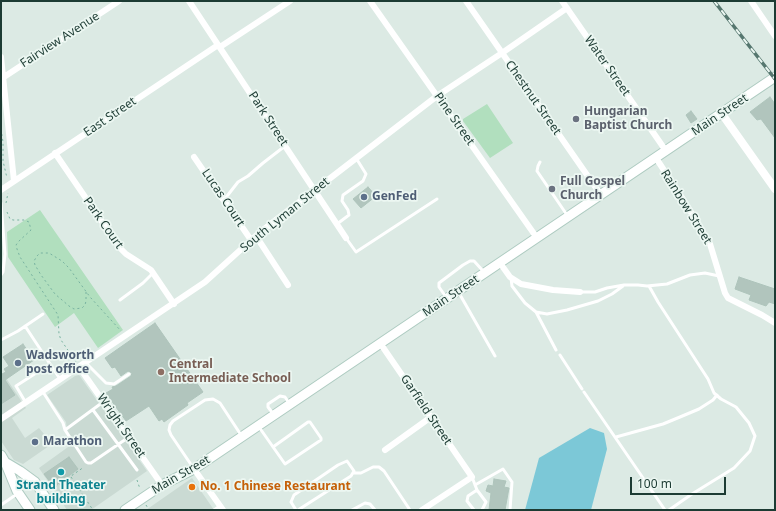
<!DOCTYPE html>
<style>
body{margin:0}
#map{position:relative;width:776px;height:511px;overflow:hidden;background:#dceae4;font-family:"Noto Sans",sans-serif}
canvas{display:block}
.frame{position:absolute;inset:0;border:2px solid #1c3b33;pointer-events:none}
.scale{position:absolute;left:630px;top:477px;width:96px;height:18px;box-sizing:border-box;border:2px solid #1c3b33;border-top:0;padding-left:5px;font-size:12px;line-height:14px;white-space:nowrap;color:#1c3b33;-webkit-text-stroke:3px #ecf7f2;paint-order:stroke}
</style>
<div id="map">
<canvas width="776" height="511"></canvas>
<div class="frame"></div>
<div class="scale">100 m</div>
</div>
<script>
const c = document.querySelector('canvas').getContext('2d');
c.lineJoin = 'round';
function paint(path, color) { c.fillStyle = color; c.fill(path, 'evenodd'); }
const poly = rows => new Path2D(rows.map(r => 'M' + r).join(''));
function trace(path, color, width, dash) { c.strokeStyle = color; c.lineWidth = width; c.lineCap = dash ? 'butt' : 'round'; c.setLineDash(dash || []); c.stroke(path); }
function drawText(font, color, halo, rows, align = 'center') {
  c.font = font + ' "Noto Sans",sans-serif'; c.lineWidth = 3.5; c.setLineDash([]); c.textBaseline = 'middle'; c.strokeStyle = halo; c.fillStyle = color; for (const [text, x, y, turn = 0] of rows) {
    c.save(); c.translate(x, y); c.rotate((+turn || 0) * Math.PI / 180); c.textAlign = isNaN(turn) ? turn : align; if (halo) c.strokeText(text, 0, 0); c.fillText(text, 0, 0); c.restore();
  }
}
paint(poly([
 [79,375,147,471,91,510,67,510,39,468,75,442,67,430,66,422,47,395,75,376],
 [6,378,26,408,12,418,25,438,39,428,44,434,42,436,49,446,23,464,14,460,1,441,1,381],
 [192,478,214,510,146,510]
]), '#cadad3');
paint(poly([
 [487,104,513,143,490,158,463,121,463,119],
 [40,210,123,330,98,348,74,313,55,327,8,257,7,232]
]), '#b1dfbe');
paint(poly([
 [590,428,604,433,607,449,591,510,525,510,539,458]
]), '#7cc8d7');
const building = poly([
 [770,97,775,104,775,138,761,119,757,120,750,112,770,97],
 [691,111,697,119,691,123,686,115,691,111],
 [368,187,376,196,361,208,353,199,368,187],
 [739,277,775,289,775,304,769,302,766,306,749,300,751,295,735,289,739,277],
 [155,323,203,392,187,403,188,405,164,422,162,419,159,421,149,406,126,421,106,393,113,389,112,387,116,386,131,376,132,373,128,371,121,376,115,367,112,368,105,358,155,323],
 [23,344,34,360,5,380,15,395,1,404,1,374,2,374,6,372,4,369,9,366,3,357,23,344],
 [69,457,78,469,54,487,44,474,69,457],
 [494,479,506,481,504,487,509,488,505,510,489,510,491,493,486,491,488,485,493,486,494,479]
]);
paint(building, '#b1c5bd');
trace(building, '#aec4bb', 1);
const secondary = poly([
 [1,455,5,462,17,491,30,510],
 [5,462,20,471,35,482,54,510],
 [125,510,162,485,194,469,775,77]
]);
trace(secondary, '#aecbc1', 11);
trace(poly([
 [1,129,3,142,3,161,7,178],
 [6,203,8,193],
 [7,212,10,219,13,220,24,220,29,222,31,230,19,241,16,245,17,249,20,257,58,315,59,334,61,340,76,362],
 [86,292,86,301,85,305,82,308,74,309,69,306,55,294,41,275,35,265,34,261,37,256,40,253,49,253,62,261,69,268,90,297,121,331],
 [71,477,93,510],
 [137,480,140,489],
 [51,489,54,488,84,467],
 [146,505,149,510]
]), '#78b2a0', 1, [2, 3]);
trace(poly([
 [540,162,538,166,537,171,567,215],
 [224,200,238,182,248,176,263,163,285,146],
 [1,203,5,254,3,272,1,275],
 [337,224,349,215,348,210,342,201,343,195,363,181,366,174,356,158],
 [346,238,356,252,437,199],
 [511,278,512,286,525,303,536,312,547,314,567,310,598,301,612,294,623,286],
 [649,286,658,302,708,379,714,393,721,399,736,407,749,423,755,436,750,451,734,468,692,494,669,510],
 [580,292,595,292,607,288,624,285,638,285,647,286,667,284,690,275,705,273,719,276],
 [459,293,495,356],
 [446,297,439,287,439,283,463,265,470,261,474,261,484,272],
 [120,300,143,283,153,273],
 [536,312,556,350],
 [25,326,50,364,16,386,26,403],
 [1,340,18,331,43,314],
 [560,355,582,389],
 [86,363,106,383,114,384,129,374],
 [50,364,60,379],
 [43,392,63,423,65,430,86,462,88,463,91,463,129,437],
 [584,392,665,510],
 [93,410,137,470],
 [274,415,268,407,268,404,280,396,285,397,289,403],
 [259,427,285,464,321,440,321,438,310,422,308,422,273,447],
 [65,430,103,402],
 [616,437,663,424,680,417,699,409,713,400,717,395],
 [194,469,171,435,169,430,170,425,173,421,205,400,213,399,220,403,241,435],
 [353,473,361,473,373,467,379,467,384,471,410,510],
 [472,477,477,490,486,502,482,510],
 [475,485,503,469,512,482,510,510],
 [1,505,17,494],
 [214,510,220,506],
 [296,510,291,502,294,495,338,465,347,461,354,471,351,476,298,510],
 [352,510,365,503,370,504,375,510],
 [474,510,467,501,468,496,477,490]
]), '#fff', 3);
trace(poly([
 [189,1,346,238],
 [370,1,537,238],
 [466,1,601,195],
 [562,1,666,151],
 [751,1,775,36],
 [220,47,290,1],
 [1,57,14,181],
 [1,79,119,1],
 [55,153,120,248,126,254,151,270,174,304],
 [194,157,251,240],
 [656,158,686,204,710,244,725,293,728,298,762,315,775,323],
 [1,190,218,45],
 [256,236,288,285],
 [500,263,510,277,521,284,553,290,580,292],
 [380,343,472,477,422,510],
 [79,367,162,485],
 [1,419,205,282,259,233,437,96,502,53,567,8],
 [385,450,431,417],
 [194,469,223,510]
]), '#fff', 6);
trace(poly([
 [722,114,775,189]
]), '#fff', 8);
trace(secondary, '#fff', 9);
const rail = poly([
 [714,1,775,79]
]);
trace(rail, '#56776f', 3.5);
trace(rail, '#ecf7f2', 2, [6]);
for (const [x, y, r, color] of [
 [576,119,4,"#6b7280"],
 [552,189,4,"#6b7280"],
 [364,197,4,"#5c6f8a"],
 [18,363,4,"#5c6f8a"],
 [161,372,4,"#8d6e63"],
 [35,442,4,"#5c6f8a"],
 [61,472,4,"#0f9aa8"],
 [192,487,4,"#e8710a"]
]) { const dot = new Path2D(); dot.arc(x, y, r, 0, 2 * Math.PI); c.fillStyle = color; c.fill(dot); trace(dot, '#ecf7f2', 1.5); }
drawText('12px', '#1c3b33', '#ecf7f2', [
 ["Fairview Avenue",60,40,-33],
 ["Water Street",607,66,55],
 ["Chestnut Street",533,98,55],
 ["Main Street",720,115,-34],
 ["East Street",110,117,-34],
 ["Park Street",268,119,57],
 ["Pine Street",454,119,55],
 ["Lucas Court",223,198,56],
 ["Rainbow Street",686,207,58],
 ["South Lyman Street",285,215,-39],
 ["Park Court",103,223,55],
 ["Main Street",451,296,-34],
 ["Garfield Street",426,410,56],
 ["Wright Street",121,426,55],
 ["Main Street",181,475,-30]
]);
drawText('bold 12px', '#5b616d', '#ecf7f2', [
 ["Hungarian",584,112],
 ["Baptist Church",584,126],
 ["Full Gospel",560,182],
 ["Church",560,196]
], 'left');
drawText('bold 12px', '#4e5e75', '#ecf7f2', [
 ["GenFed",372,197],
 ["Wadsworth",26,356],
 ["post office",26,370],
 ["Marathon",43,442]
], 'left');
drawText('bold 12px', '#785e54', '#ecf7f2', [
 ["Central",169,365],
 ["Intermediate School",169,379]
], 'left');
drawText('bold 12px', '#0d838f', '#ecf7f2', [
 ["Strand Theater",61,486],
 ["building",61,500]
]);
drawText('bold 12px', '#c56008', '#ecf7f2', [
 ["No. 1 Chinese Restaurant",200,487]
], 'left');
</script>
